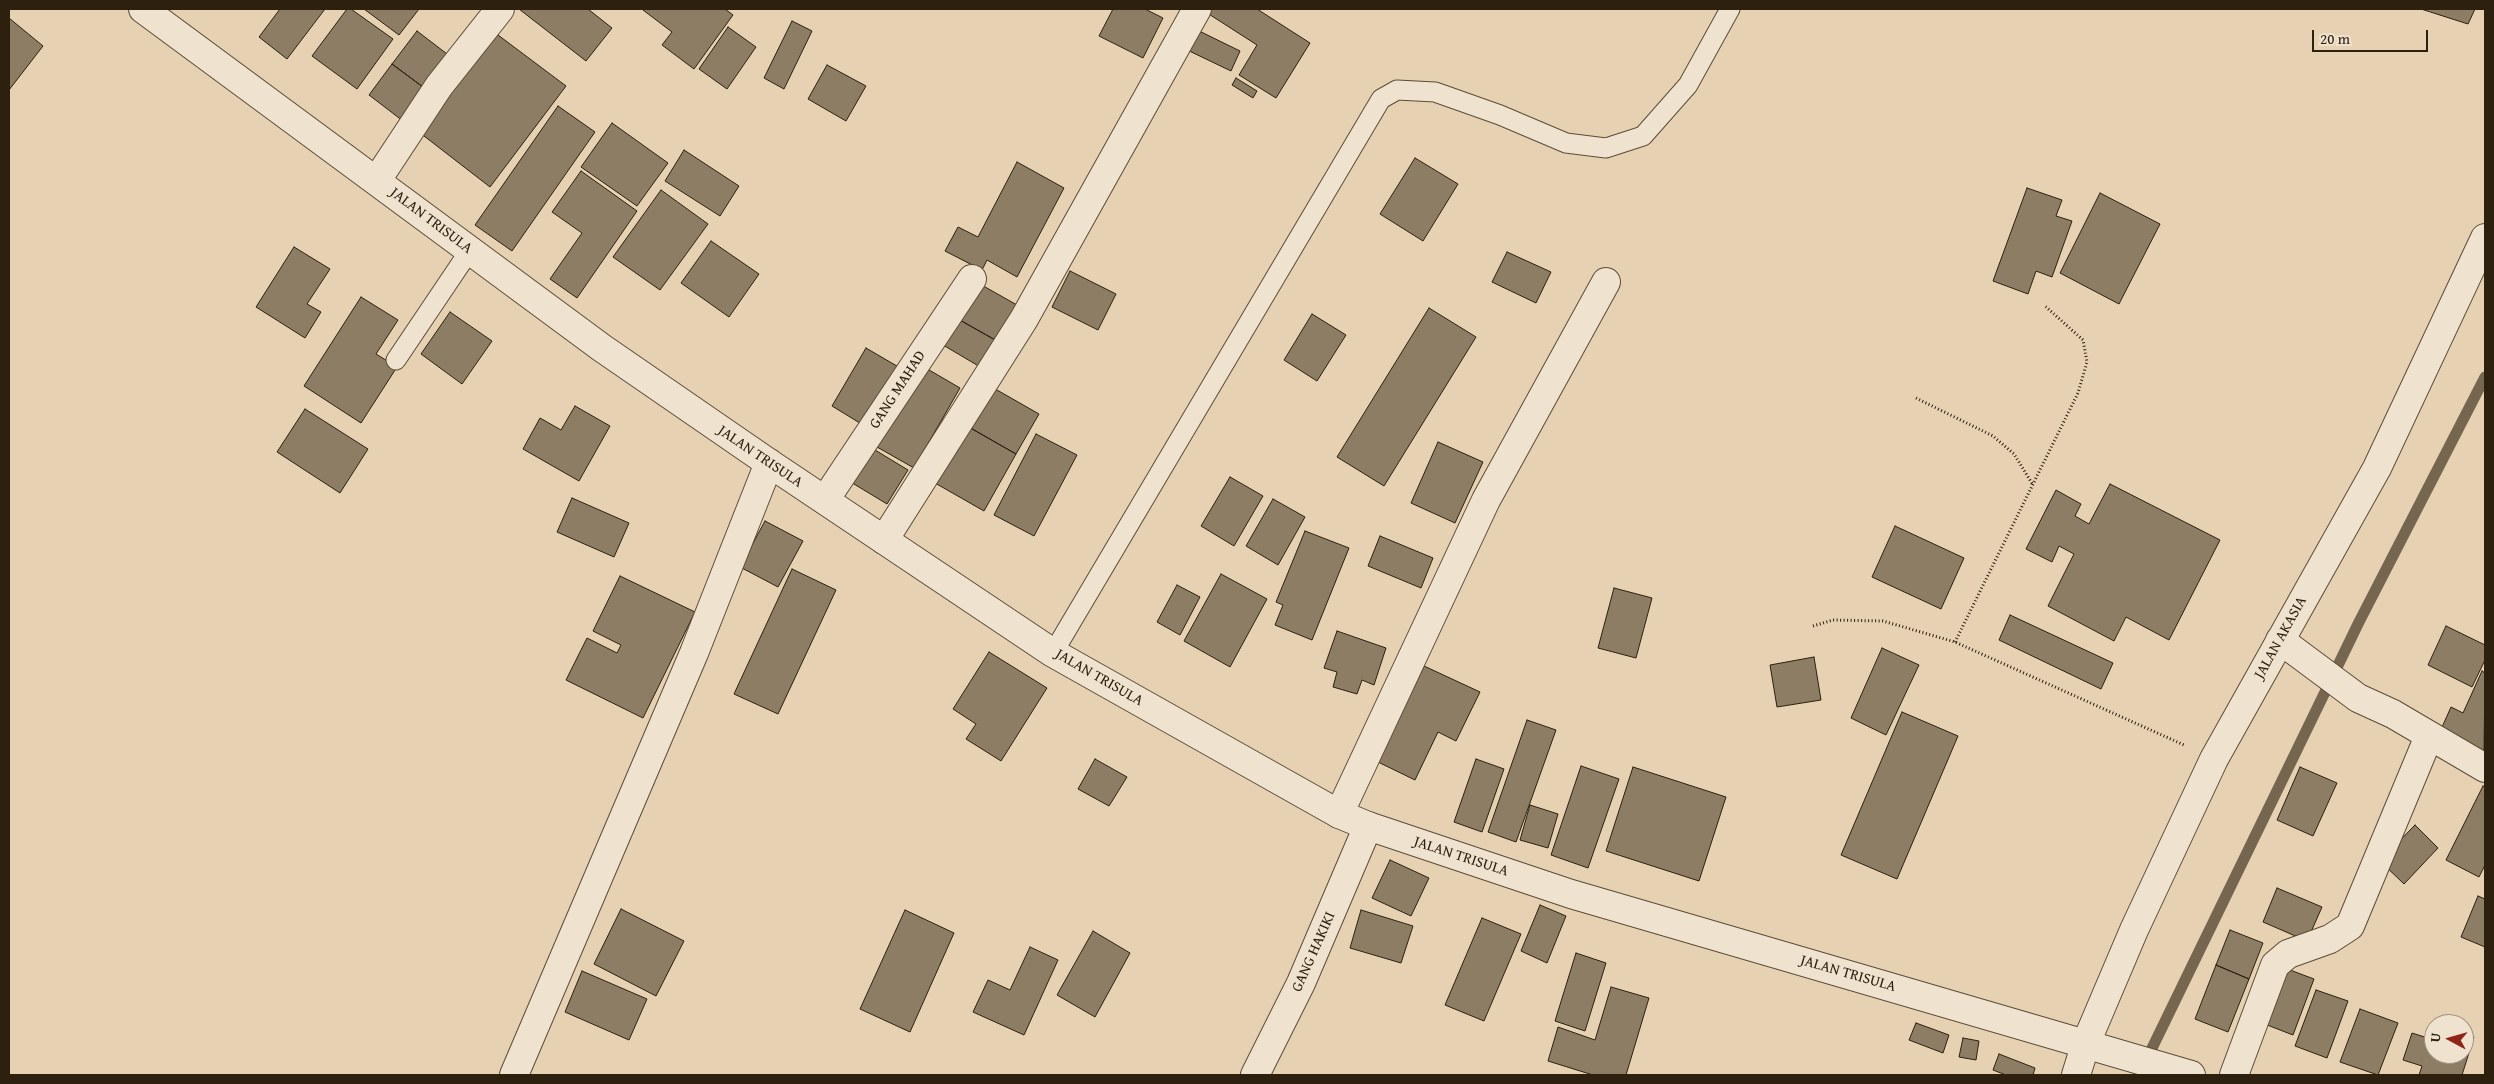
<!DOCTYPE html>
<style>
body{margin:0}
#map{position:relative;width:2494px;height:1084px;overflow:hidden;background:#e6d2b3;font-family:"Gentium Book Plus",serif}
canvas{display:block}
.frame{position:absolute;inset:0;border:10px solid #2d200f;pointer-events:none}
.north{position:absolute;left:2424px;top:1014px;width:50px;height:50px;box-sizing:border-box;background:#efe2ce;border:1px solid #a19482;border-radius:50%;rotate:276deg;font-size:14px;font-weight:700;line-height:20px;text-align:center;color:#2d200f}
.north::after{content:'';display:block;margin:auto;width:18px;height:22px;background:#8f2418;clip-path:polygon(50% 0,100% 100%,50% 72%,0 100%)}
.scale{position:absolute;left:2312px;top:30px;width:116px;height:22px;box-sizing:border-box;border:2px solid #2d200f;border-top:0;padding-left:6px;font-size:15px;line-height:18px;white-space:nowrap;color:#2d200f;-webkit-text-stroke:4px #efe2ce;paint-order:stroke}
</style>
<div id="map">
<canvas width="2494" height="1084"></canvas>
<div class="frame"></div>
<div class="north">U</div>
<div class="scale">20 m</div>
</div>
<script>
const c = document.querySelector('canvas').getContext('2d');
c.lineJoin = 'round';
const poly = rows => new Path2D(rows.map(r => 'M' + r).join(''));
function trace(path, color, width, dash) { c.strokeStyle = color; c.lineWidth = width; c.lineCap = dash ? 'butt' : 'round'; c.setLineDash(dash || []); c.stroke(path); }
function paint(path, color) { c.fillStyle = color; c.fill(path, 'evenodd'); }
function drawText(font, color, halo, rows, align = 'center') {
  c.font = font + ' "Gentium Book Plus",serif'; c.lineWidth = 5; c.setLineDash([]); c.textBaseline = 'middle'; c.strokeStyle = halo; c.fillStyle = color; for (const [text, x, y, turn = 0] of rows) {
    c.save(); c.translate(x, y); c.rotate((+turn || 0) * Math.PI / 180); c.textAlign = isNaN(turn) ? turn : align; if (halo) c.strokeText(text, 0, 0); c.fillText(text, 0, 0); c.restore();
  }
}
trace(poly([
 [2139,1075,2359,622,2485,377]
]), '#766650', 11);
const building = poly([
 [280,9,325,9,287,59,259,37,280,9],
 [347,9,351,9,393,39,357,89,312,56,347,9],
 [364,9,419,9,399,35,364,9],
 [519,9,588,9,612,28,586,61,519,9],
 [644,9,725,9,733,15,694,69,662,45,672,32,643,10,644,9],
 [1113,9,1145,9,1163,18,1143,58,1099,36,1113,9],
 [1201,9,1257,9,1310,43,1276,98,1239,75,1257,45,1201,9],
 [2421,9,2475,9,2468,24,2421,9],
 [9,18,43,46,9,90,9,18],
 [792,21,812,31,784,89,764,78,792,21],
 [728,27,756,47,727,89,699,69,728,27],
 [1193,28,1240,51,1231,71,1183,48,1193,28],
 [490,29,566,86,490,187,415,129,490,29],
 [417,31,451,57,427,90,392,64,417,31],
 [392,64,427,90,403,121,369,95,392,64],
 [827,65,866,86,846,121,808,99,827,65],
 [1236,78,1257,91,1253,98,1232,85,1236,78],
 [558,106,595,132,512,251,475,225,558,106],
 [612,123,668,163,637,206,581,167,612,123],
 [684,150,739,186,720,216,665,181,684,150],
 [1415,158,1458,184,1423,241,1380,214,1415,158],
 [1017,162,1064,188,1017,277,987,260,982,270,945,251,958,227,978,237,1017,162],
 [581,171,637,211,577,298,550,279,582,233,552,212,581,171],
 [2027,188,2062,200,2056,216,2072,221,2052,277,2036,271,2028,294,1993,281,2027,188],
 [661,190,708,224,660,290,613,257,661,190],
 [2100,193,2160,224,2119,304,2060,273,2100,193],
 [711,241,759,274,729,317,681,283,711,241],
 [294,247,330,269,307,304,321,312,305,338,256,307,294,247],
 [1507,252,1551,272,1536,303,1492,282,1507,252],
 [1070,271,1116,294,1098,330,1052,307,1070,271],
 [978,283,1017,305,997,341,958,319,978,283],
 [361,297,398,320,376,354,397,367,361,423,304,386,361,297],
 [1429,308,1476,337,1384,486,1337,457,1429,308],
 [450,312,492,341,462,384,421,354,450,312],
 [1312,314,1346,335,1317,381,1284,360,1312,314],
 [958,319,997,341,982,368,943,345,958,319],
 [866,348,902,369,868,428,832,406,866,348],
 [924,367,960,388,914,468,877,447,924,367],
 [990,386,1039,414,1016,454,967,426,990,386],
 [575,406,610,426,579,481,523,449,540,418,561,430,575,406],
 [305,409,368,449,340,493,277,452,305,409],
 [967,426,1016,454,984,511,935,483,967,426],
 [1036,434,1077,455,1034,536,994,515,1036,434],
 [1438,442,1483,462,1455,523,1411,503,1438,442],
 [870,447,908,470,887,504,849,481,870,447],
 [1230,477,1263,496,1234,546,1201,526,1230,477],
 [2110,484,2220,540,2169,640,2126,617,2114,641,2048,606,2074,554,2059,546,2052,562,2026,549,2056,490,2081,504,2075,516,2089,524,2110,484],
 [572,498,629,523,614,557,557,532,572,498],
 [1273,499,1305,517,1278,565,1246,546,1273,499],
 [765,521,803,541,778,587,740,567,765,521],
 [1895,526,1964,558,1941,609,1872,577,1895,526],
 [1305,531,1349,548,1312,640,1275,625,1283,605,1276,602,1305,531],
 [1380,536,1433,558,1421,588,1368,566,1380,536],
 [792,569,836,590,778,714,734,694,792,569],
 [1221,574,1267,599,1230,667,1184,641,1221,574],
 [620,576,695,612,643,718,566,680,587,638,617,653,621,645,593,631,620,576],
 [1177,585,1200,597,1180,635,1157,622,1177,585],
 [1614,588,1652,598,1636,658,1598,648,1614,588],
 [2010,615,2113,663,2101,689,1999,640,2010,615],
 [2446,626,2485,645,2485,660,2472,687,2428,665,2446,626],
 [1337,631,1386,648,1374,685,1362,680,1357,694,1333,687,1337,672,1324,668,1337,631],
 [1882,648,1919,665,1886,735,1851,718,1882,648],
 [989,652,1047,688,1001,761,966,739,976,724,953,709,989,652],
 [1814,657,1821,700,1777,707,1770,665,1814,657],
 [1424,666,1480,692,1456,741,1438,732,1415,780,1378,762,1424,666],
 [2482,671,2485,673,2484,754,2439,734,2451,707,2463,713,2482,671],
 [1902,712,1958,736,1897,879,1841,855,1902,712],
 [1527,720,1556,730,1516,842,1488,832,1527,720],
 [1095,759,1127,777,1109,806,1078,789,1095,759],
 [1476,759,1504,769,1482,832,1454,822,1476,759],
 [1581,766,1619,779,1588,868,1551,855,1581,766],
 [1633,767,1726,797,1699,881,1606,851,1633,767],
 [2300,767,2337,783,2313,836,2277,820,2300,767],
 [2483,786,2485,787,2485,865,2479,877,2446,860,2483,786],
 [1530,805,1558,814,1548,848,1520,840,1530,805],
 [2415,825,2438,848,2404,884,2380,861,2415,825],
 [1390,860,1429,878,1411,916,1372,898,1390,860],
 [2277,888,2322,907,2307,941,2263,922,2277,888],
 [2478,896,2485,899,2485,947,2461,937,2478,896],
 [1540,905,1566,916,1547,963,1521,951,1540,905],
 [621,909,684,941,656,996,594,964,621,909],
 [905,910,954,933,910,1032,860,1009,905,910],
 [1361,910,1413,926,1401,963,1350,948,1361,910],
 [1482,918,1521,934,1484,1021,1445,1005,1482,918],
 [2230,930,2263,943,2249,979,2216,965,2230,930],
 [1093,931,1130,953,1095,1017,1057,995,1093,931],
 [1030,947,1058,960,1024,1035,973,1012,988,980,1010,990,1030,947],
 [1576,953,1606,963,1585,1031,1555,1021,1576,953],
 [2216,965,2249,979,2228,1032,2195,1019,2216,965],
 [2282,967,2314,979,2293,1035,2262,1023,2282,967],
 [582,971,647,999,629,1040,565,1012,582,971],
 [1611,987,1649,998,1626,1075,1593,1075,1548,1061,1558,1027,1595,1040,1611,987],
 [2316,990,2348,1001,2327,1058,2295,1046,2316,990],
 [2360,1009,2398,1023,2378,1075,2340,1062,2360,1009],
 [1916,1023,1949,1035,1943,1053,1909,1040,1916,1023],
 [2434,1030,2434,1054,2464,1054,2464,1034,2474,1037,2462,1075,2419,1075,2422,1066,2403,1060,2412,1033,2431,1039,2434,1030],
 [1963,1038,1979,1041,1976,1060,1959,1057,1963,1038],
 [1999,1054,2035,1068,2033,1075,2006,1075,1993,1070,1999,1054]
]);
paint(building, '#8d7d64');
trace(building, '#2d200f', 1);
const service = poly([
 [396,360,470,250],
 [1053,653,1381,99,1397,90,1435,92,1500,115,1566,143,1606,148,1643,136,1688,85,1730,9]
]);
const minor = poly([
 [377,180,439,86,500,9],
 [825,500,972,279],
 [884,540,1024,319,1197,9],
 [2280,640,2358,698,2393,714,2485,768],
 [1339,814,1486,500,1606,282],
 [514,1075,694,653,769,463],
 [1255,1075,1301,983,1368,826],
 [2076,1075,2086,1043,2134,930,2214,759,2377,468,2485,238],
 [2234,1075,2275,965,2288,954,2330,939,2350,926,2429,736]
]);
const tertiary = poly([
 [143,9,602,348,769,463,1053,653,1339,814,1368,826,1571,894,2191,1075]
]);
trace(service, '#5b4c38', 21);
trace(minor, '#5b4c38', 30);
trace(tertiary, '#5b4c38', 30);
trace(poly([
 [1916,398,1993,436,2014,454,2033,485],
 [1813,626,1833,620,1883,621,1955,642,2184,745],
 [1955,642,2078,393,2087,362,2083,340,2045,306]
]), '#2d200f', 3, [1, 2.5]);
trace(service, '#efe2ce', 19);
trace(minor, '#efe2ce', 28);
trace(tertiary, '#efe2ce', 28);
drawText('15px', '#2d200f', '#efe2ce', [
 ["JALAN TRISULA",431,221,37],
 ["GANG MAHAD",898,390,-57],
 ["JALAN TRISULA",760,457,34],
 ["JALAN AKASIA",2281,638,-61],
 ["JALAN TRISULA",1099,678,30],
 ["JALAN TRISULA",1461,857,18],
 ["GANG HAKIKI",1314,952,-66],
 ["JALAN TRISULA",1848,974,16]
]);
</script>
